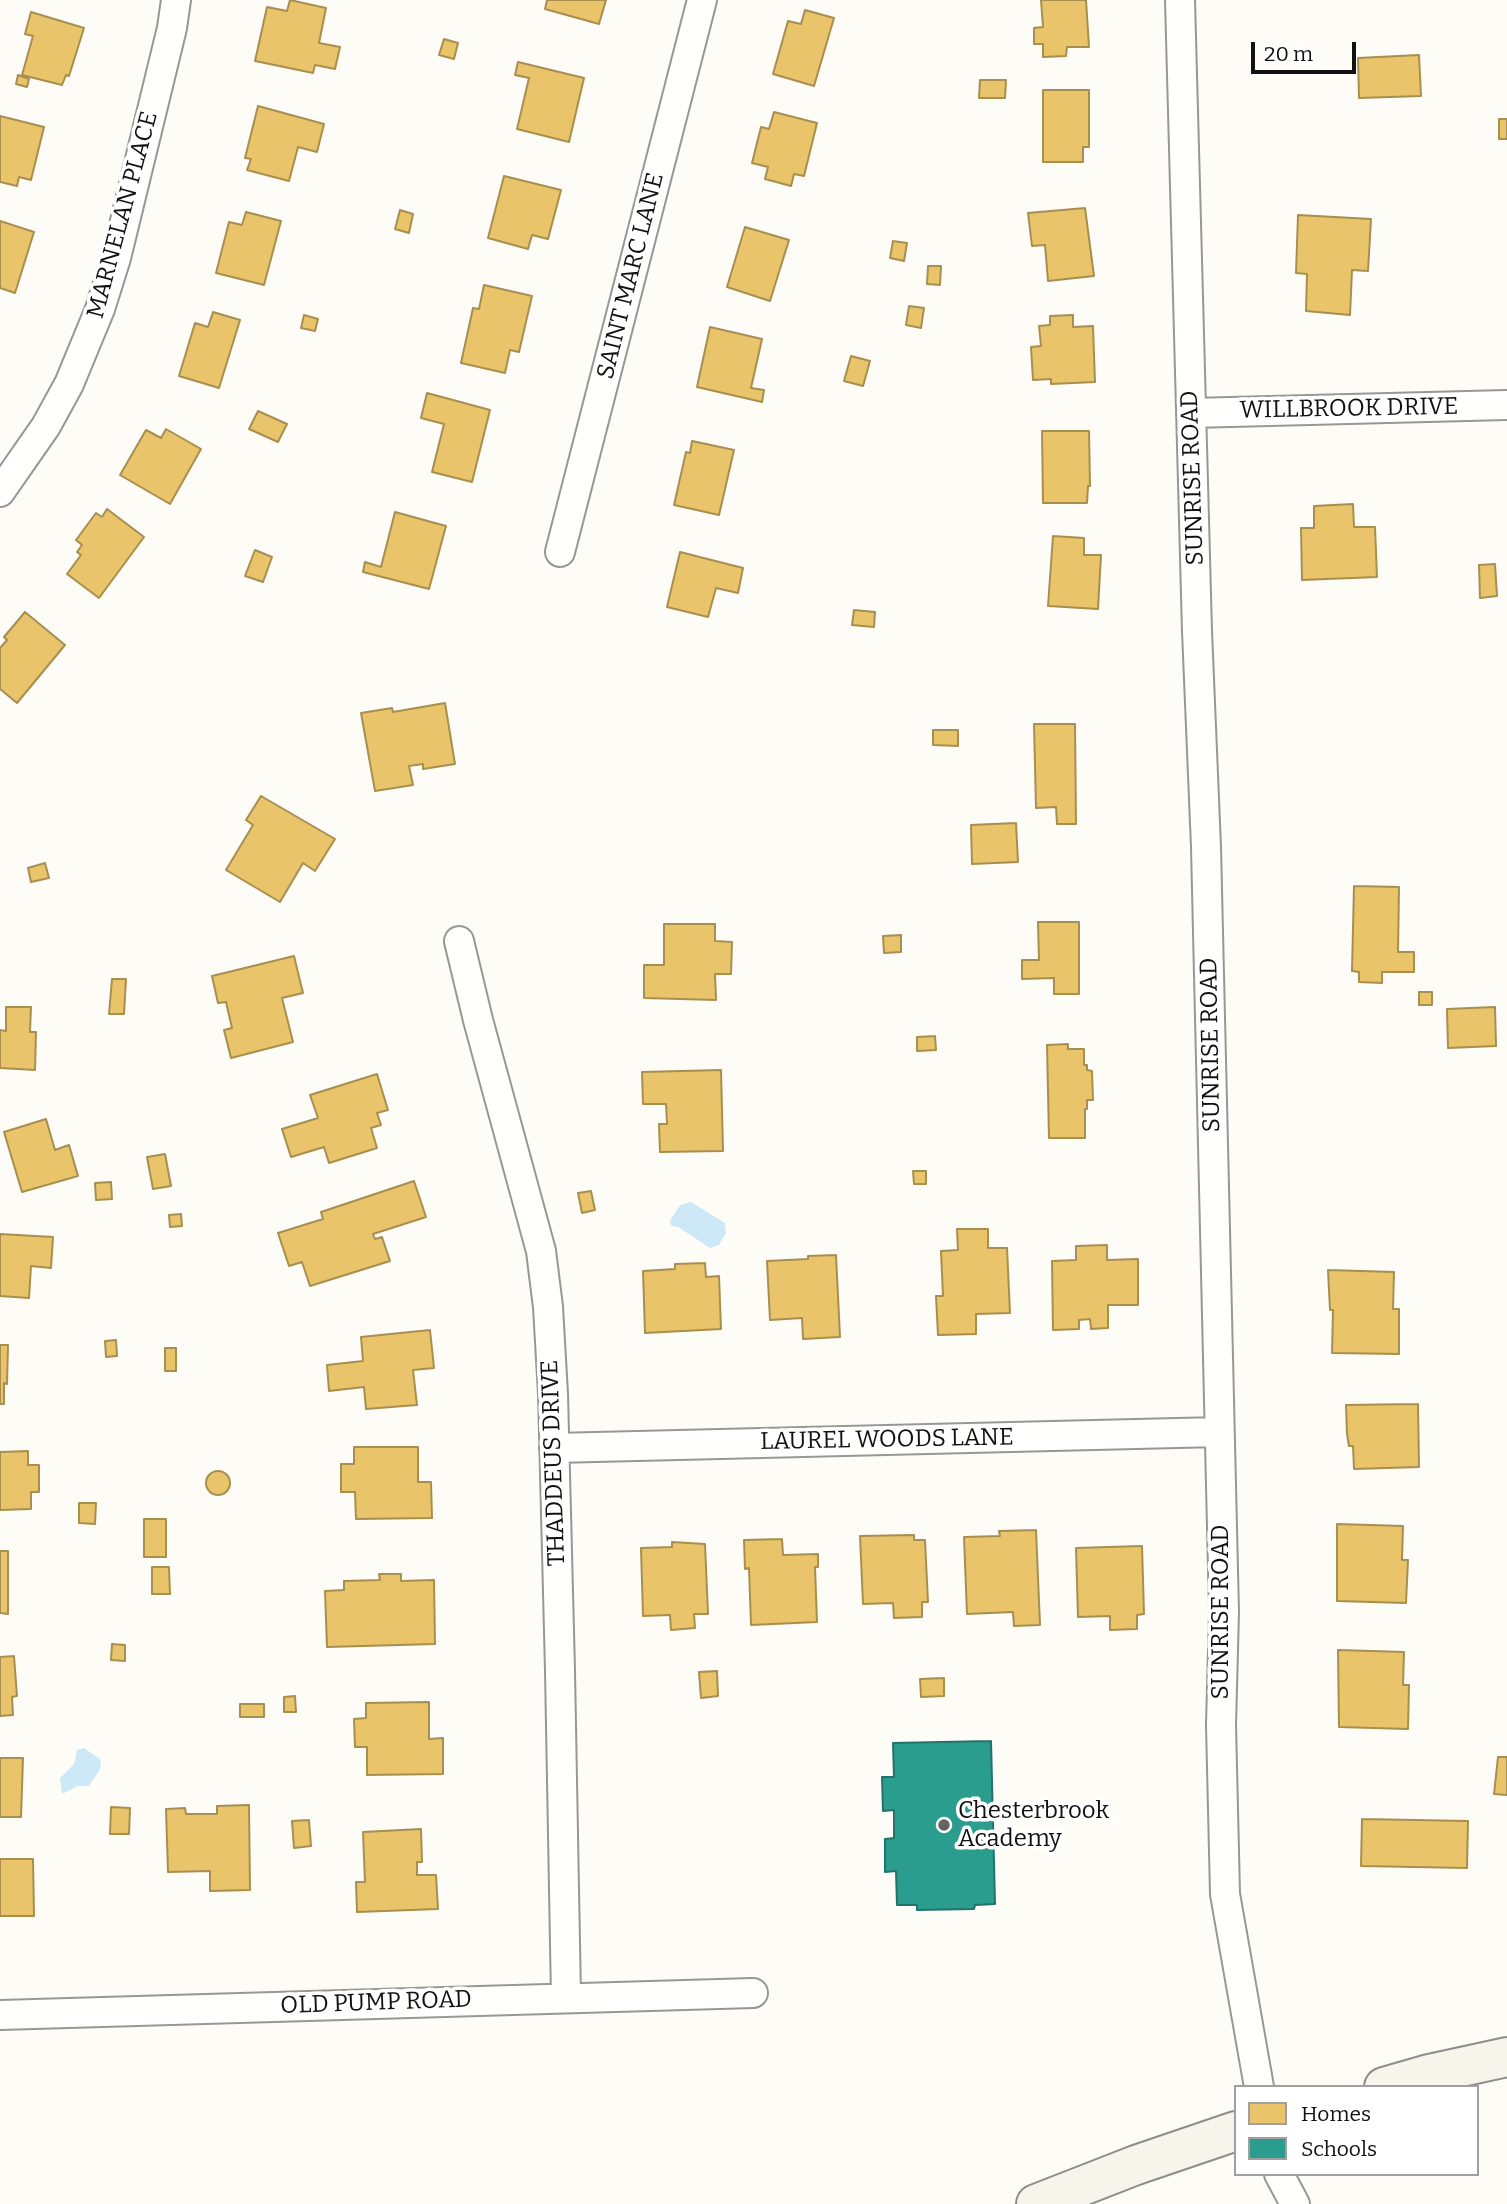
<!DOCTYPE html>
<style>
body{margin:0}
#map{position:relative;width:1507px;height:2204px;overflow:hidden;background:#fdfcf7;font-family:Bitter,serif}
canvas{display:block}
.legend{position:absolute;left:1234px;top:2085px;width:245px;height:91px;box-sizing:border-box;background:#fff;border:2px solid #a0a0a0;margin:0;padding:9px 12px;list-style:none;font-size:21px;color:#111}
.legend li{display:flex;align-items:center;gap:14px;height:35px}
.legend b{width:35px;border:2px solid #a0a0a0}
.scale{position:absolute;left:1251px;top:42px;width:105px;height:32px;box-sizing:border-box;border:4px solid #111;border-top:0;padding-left:9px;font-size:21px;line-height:24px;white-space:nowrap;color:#111;-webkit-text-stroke:5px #fff;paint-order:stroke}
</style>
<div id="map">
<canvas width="1507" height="2204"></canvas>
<ul class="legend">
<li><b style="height:19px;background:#e9c46a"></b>Homes</li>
<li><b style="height:19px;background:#2a9d8f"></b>Schools</li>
</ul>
<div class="scale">20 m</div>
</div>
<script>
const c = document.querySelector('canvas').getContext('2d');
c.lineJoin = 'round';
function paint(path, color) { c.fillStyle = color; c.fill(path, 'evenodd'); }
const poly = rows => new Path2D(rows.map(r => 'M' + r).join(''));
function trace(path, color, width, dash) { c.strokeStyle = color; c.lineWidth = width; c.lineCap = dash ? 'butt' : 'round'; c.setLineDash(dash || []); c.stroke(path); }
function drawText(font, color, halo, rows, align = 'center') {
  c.font = font + ' Bitter,serif'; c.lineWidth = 7; c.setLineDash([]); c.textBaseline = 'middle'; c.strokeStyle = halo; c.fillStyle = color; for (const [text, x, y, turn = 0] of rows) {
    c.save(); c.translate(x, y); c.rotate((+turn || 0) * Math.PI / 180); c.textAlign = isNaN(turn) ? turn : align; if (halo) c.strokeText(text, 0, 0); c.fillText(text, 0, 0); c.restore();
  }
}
paint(poly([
 [691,1202,725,1223,726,1233,719,1245,710,1248,678,1227,671,1226,670,1221,680,1205],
 [84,1748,100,1759,101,1765,99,1771,89,1786,78,1786,62,1794,60,1778,74,1764,77,1750]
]), '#cde8f7');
const homes = poly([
 [290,0,326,8,319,43,340,47,335,69,315,65,313,73,255,61,267,7,287,11,290,0],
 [547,0,606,0,599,24,545,9,547,0],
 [1041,0,1086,0,1089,47,1067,47,1066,56,1043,57,1043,44,1034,44,1034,28,1043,27,1041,0],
 [805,10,834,18,814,86,773,74,788,21,801,24,805,10],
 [31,12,84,28,69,76,66,75,62,85,22,75,33,36,25,34,31,12],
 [444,39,458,43,454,59,439,55,444,39],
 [1419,55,1421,96,1359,98,1358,58,1419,55],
 [518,62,584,78,569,142,517,129,529,78,515,75,518,62],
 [18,75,29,79,27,87,16,84,18,75],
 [980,80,1006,80,1005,98,979,98,980,80],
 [1043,90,1089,90,1089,147,1083,147,1083,162,1043,162,1043,90],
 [258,106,324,124,317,152,298,147,289,181,247,170,251,159,245,158,258,106],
 [774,112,817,123,804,176,794,174,791,186,765,179,768,167,752,163,761,127,769,129,774,112],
 [0,116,44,127,31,180,19,177,17,186,0,182,0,116],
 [1499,119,1507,119,1507,139,1499,139,1499,119],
 [504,176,561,190,548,239,532,235,528,249,488,238,504,176],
 [1085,208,1094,276,1048,281,1045,245,1032,246,1028,213,1085,208],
 [400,210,413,214,409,233,395,229,400,210],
 [246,212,281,221,264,285,216,273,229,222,242,225,246,212],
 [1298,215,1371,219,1368,271,1352,270,1350,315,1306,311,1307,274,1296,273,1298,215],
 [0,221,34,232,15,293,0,288,0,221],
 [745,227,789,240,770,301,727,287,745,227],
 [893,241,907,243,904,261,890,258,893,241],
 [928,266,941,266,940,285,927,284,928,266],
 [484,285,532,296,519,352,510,350,505,373,461,363,473,308,479,309,484,285],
 [909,306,924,308,921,328,906,325,909,306],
 [213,312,240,320,219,388,179,376,195,323,208,327,213,312],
 [304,315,318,319,315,331,301,328,304,315],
 [1073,315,1073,327,1093,326,1095,382,1051,384,1051,379,1033,380,1031,347,1041,346,1039,326,1050,325,1050,316,1073,315],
 [710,327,762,339,751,388,764,390,762,402,697,387,710,327],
 [851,356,870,361,863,386,844,381,851,356],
 [427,393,490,410,472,482,432,472,444,424,421,418,427,393],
 [258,411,287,424,278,442,249,429,258,411],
 [166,429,201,449,170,504,120,475,146,430,161,438,166,429],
 [1042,431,1089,431,1090,486,1088,486,1087,503,1043,503,1042,431],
 [692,441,734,450,719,515,674,505,686,452,690,453,692,441],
 [1353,504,1354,527,1375,527,1377,577,1302,580,1301,528,1314,528,1314,506,1353,504],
 [107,509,144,537,99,598,67,574,81,555,77,552,82,545,76,540,96,513,102,517,107,509],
 [395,512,446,526,429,589,363,572,365,562,381,567,395,512],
 [1053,536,1084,538,1084,555,1101,555,1098,609,1048,606,1053,536],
 [255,550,272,557,263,582,245,576,255,550],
 [680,552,743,568,738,593,716,588,708,617,667,607,680,552],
 [1495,564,1497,596,1480,598,1479,565,1495,564],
 [854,610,875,612,874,627,852,625,854,610],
 [25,612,65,645,17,703,0,689,0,648,7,640,4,637,25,612],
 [445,703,455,764,423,769,423,764,409,766,413,785,375,791,361,713,392,708,393,712,445,703],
 [1034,724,1075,724,1076,824,1057,824,1056,807,1036,808,1034,724],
 [933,730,958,730,958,746,933,745,933,730],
 [261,796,335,839,315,871,303,863,280,902,226,870,253,825,246,820,261,796],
 [1016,823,1018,862,972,864,971,825,1016,823],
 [45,863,49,878,31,882,28,868,45,863],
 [1354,886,1399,887,1398,952,1414,952,1414,972,1382,972,1382,983,1359,982,1359,972,1352,971,1354,886],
 [1038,922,1079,922,1079,994,1054,994,1054,978,1022,979,1022,960,1039,960,1038,922],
 [664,924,715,924,715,941,732,942,731,974,715,974,716,1000,644,998,644,965,664,965,664,924],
 [901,935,901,952,884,953,883,936,901,935],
 [294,956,303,993,282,998,293,1042,231,1058,224,1030,232,1028,226,1002,218,1003,212,976,294,956],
 [112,979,126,979,124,1014,109,1014,112,979],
 [1419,992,1432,992,1432,1005,1419,1005,1419,992],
 [6,1007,31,1007,30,1032,36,1032,35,1070,0,1068,0,1030,6,1031,6,1007],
 [1495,1007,1496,1046,1448,1048,1447,1009,1495,1007],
 [935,1036,936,1050,917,1051,917,1037,935,1036],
 [1068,1044,1068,1049,1084,1049,1084,1065,1087,1065,1087,1070,1092,1071,1093,1100,1087,1100,1087,1109,1085,1109,1085,1138,1049,1138,1047,1045,1068,1044],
 [721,1070,723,1151,660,1152,659,1124,667,1124,666,1104,643,1104,642,1072,721,1070],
 [377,1074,388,1110,377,1113,381,1125,371,1128,377,1148,329,1163,324,1147,291,1157,282,1129,318,1118,310,1095,377,1074],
 [46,1119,55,1150,69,1145,78,1176,22,1192,4,1132,46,1119],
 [165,1154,171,1186,153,1189,147,1157,165,1154],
 [913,1171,926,1171,926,1184,914,1184,913,1171],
 [414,1181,426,1217,373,1234,375,1239,382,1237,390,1261,310,1286,302,1262,289,1266,278,1233,323,1219,321,1212,414,1181],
 [111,1182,112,1199,96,1200,95,1183,111,1182],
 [591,1191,595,1210,582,1213,578,1193,591,1191],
 [181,1214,182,1226,170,1227,169,1215,181,1214],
 [957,1229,988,1229,988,1248,1007,1248,1010,1313,976,1314,976,1334,938,1335,936,1296,943,1296,941,1251,958,1250,957,1229],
 [0,1234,53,1237,51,1268,31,1266,29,1298,0,1296,0,1234],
 [1107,1245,1107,1260,1138,1259,1138,1305,1108,1305,1108,1328,1091,1329,1090,1319,1079,1320,1079,1329,1053,1330,1052,1261,1076,1260,1076,1246,1107,1245],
 [836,1255,840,1337,803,1339,802,1318,770,1320,767,1261,808,1259,808,1256,836,1255],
 [705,1263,706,1277,719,1276,721,1329,645,1333,643,1271,675,1269,675,1264,705,1263],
 [1328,1270,1394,1272,1393,1309,1399,1309,1399,1354,1332,1353,1333,1310,1330,1310,1328,1270],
 [430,1330,434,1368,413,1370,417,1405,366,1409,364,1387,329,1391,327,1365,363,1361,361,1337,430,1330],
 [116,1340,117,1356,106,1357,105,1341,116,1340],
 [0,1345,8,1345,7,1384,4,1383,4,1404,0,1404,0,1345],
 [165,1348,176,1348,176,1371,165,1371,165,1348],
 [1418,1404,1419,1467,1354,1469,1353,1446,1349,1446,1347,1434,1346,1405,1418,1404],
 [354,1447,418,1447,418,1482,431,1482,432,1518,356,1519,355,1492,341,1492,341,1464,354,1464,354,1447],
 [28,1451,28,1465,39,1465,39,1492,31,1492,31,1509,0,1510,0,1452,28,1451],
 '206 1483a12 12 0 1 1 24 0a12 12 0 1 1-24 0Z',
 [79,1503,96,1503,95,1524,79,1523,79,1503],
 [144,1519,166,1519,166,1557,144,1557,144,1519],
 [1337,1524,1403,1526,1402,1560,1408,1560,1406,1603,1337,1601,1337,1524],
 [1036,1530,1040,1625,1014,1626,1013,1612,967,1614,964,1537,1000,1536,999,1531,1036,1530],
 [914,1535,914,1540,925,1540,928,1602,922,1602,922,1617,894,1618,893,1603,863,1604,860,1536,914,1535],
 [782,1539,783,1555,818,1554,818,1567,815,1567,817,1622,751,1625,749,1568,745,1569,744,1540,782,1539],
 [672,1542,705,1544,708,1614,694,1614,695,1628,671,1630,670,1615,643,1616,641,1548,672,1547,672,1542],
 [1142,1546,1144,1614,1137,1615,1137,1629,1110,1630,1110,1616,1078,1617,1076,1548,1142,1546],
 [0,1551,8,1551,8,1614,0,1613,0,1551],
 [152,1567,169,1567,170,1594,152,1594,152,1567],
 [379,1574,401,1574,401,1581,434,1580,435,1644,327,1647,325,1591,344,1590,344,1581,380,1580,379,1574],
 [112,1644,125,1645,125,1661,111,1660,112,1644],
 [1338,1650,1404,1652,1403,1685,1409,1685,1408,1729,1339,1727,1338,1650],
 [14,1656,17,1696,12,1697,13,1715,0,1716,0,1657,14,1656],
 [717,1671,718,1696,701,1698,699,1672,717,1671],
 [944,1678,944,1696,921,1697,920,1679,944,1678],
 [295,1696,296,1712,284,1712,284,1697,295,1696],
 [429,1702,429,1739,443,1738,443,1774,367,1775,367,1747,355,1747,354,1719,366,1718,366,1703,429,1702],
 [240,1704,264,1704,264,1717,240,1717,240,1704],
 [1498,1757,1507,1757,1507,1795,1494,1794,1498,1757],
 [0,1758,23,1758,21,1817,0,1817,0,1758],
 [249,1805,250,1890,210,1891,210,1871,168,1872,166,1809,185,1808,186,1814,217,1814,217,1806,249,1805],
 [111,1807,130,1808,129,1834,110,1834,111,1807],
 [1362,1819,1468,1821,1467,1868,1361,1866,1362,1819],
 [309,1820,311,1846,294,1848,292,1821,309,1820],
 [421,1829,422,1862,417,1862,417,1875,436,1875,438,1909,357,1912,356,1882,365,1882,363,1832,421,1829],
 [0,1859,33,1859,34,1916,0,1916,0,1859]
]);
paint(homes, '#e9c46a');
trace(homes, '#a88e4f', 2);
const schools = poly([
 [991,1741,995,1904,975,1905,974,1909,917,1910,917,1905,897,1905,896,1871,885,1872,885,1839,894,1838,894,1810,883,1811,882,1777,894,1777,893,1743,991,1741]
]);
paint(schools, '#2a9d8f');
trace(schools, '#227369', 2);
const minor = poly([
 [1180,0,1197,631,1206,847,1224,1612,1221,1725,1225,1894,1259,2087],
 [1191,413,1507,405],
 [0,492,46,426,69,384,100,309,116,258,172,28,176,0],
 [560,552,702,0],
 [459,941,478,1020,541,1251,548,1307,553,1394,560,1671,566,1997],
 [554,1448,1219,1432],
 [0,2015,753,1993],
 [1279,2174,1295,2204]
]);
const secondary = poly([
 [1384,2087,1429,2074,1507,2057],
 [1036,2204,1136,2165,1236,2131]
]);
trace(minor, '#979795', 32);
trace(secondary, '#8e8d8b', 42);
trace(minor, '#fffffe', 28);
trace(secondary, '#f6f4eb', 38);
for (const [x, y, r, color] of [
 [944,1825,7,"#646362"]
]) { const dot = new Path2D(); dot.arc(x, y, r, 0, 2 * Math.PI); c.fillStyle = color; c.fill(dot); trace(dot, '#fff', 2.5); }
drawText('24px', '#111', '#fff', [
 ["MARNELAN PLACE",123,215,-75],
 ["SAINT MARC LANE",631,276,-76],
 ["WILLBROOK DRIVE",1349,409,-1],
 ["SUNRISE ROAD",1193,478,-92],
 ["SUNRISE ROAD",1211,1045,-91],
 ["LAUREL WOODS LANE",887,1440,-1],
 ["THADDEUS DRIVE",554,1463,-92],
 ["SUNRISE ROAD",1221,1612,-90],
 ["OLD PUMP ROAD",376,2003,-2]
]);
drawText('24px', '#111', '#fff', [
 ["Chesterbrook",958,1811],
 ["Academy",958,1839]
], 'left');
</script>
